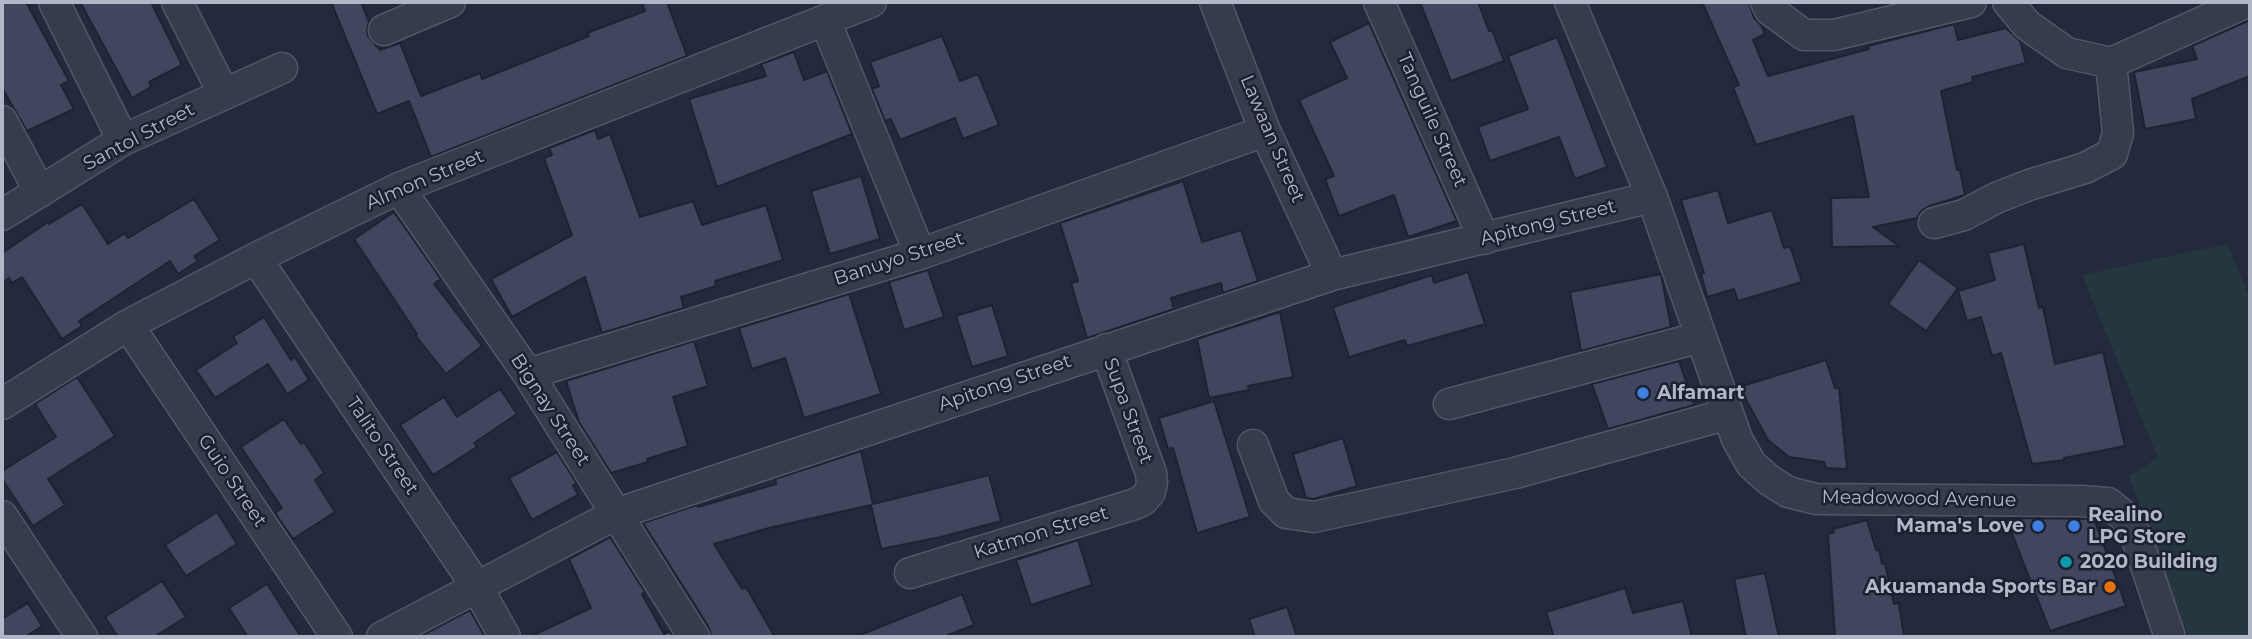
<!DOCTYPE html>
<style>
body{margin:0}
#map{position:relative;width:2252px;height:639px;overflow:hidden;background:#232a3d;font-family:Montserrat,sans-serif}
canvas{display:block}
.frame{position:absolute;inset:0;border:4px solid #b2b7c8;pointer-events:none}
</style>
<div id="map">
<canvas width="2252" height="639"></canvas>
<div class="frame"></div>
</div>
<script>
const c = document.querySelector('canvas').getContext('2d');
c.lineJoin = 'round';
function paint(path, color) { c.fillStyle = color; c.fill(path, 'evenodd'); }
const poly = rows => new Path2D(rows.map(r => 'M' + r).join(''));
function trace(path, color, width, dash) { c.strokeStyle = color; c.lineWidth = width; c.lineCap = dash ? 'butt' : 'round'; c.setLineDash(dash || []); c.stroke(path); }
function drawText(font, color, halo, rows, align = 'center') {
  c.font = font + ' Montserrat,sans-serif'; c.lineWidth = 5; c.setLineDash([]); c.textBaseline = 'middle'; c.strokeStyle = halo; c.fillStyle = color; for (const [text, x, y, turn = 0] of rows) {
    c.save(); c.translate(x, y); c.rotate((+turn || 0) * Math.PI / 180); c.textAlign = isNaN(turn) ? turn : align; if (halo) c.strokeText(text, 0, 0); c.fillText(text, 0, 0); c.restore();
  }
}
paint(poly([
 [2227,244,2250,298,2250,637,2189,637,2129,476,2158,458,2082,275]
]), '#25373e');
const building = poly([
 [2,2,26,2,69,81,61,85,74,109,27,131,2,88,2,2],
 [80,2,151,2,182,65,149,82,151,87,132,98,80,2],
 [331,2,361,2,369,22,367,29,368,36,380,50,400,43,421,96,480,73,482,79,589,36,587,33,645,11,642,2,667,2,687,56,431,157,409,101,377,114,331,2],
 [1420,2,1478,2,1489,31,1492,30,1504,61,1451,81,1420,2],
 [1702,2,1749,2,1754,18,1761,25,1765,34,1753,40,1768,76,1869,49,1868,46,1954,24,1958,40,2006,28,2020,41,2026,63,1972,77,1973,82,1941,91,1957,170,1960,170,1965,195,1929,206,1921,211,1917,218,1873,227,1899,246,1832,247,1831,198,1869,197,1853,116,1756,145,1733,87,1739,85,1702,2],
 [2250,20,2250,76,2192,99,2196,119,2145,129,2134,72,2197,59,2192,46,2250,20],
 [1369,23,1457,221,1408,237,1394,195,1339,216,1325,179,1334,176,1299,100,1347,78,1330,42,1369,23],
 [942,36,960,81,978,74,999,125,963,139,955,118,900,140,891,119,885,121,872,89,879,86,870,62,942,36],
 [1557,37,1607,167,1575,179,1559,137,1490,161,1478,127,1528,109,1508,56,1557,37],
 [794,52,804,80,827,71,852,134,717,187,689,99,766,76,761,64,794,52],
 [595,130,598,139,610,134,640,217,693,201,702,225,766,205,783,260,715,281,716,286,681,297,684,308,602,333,585,277,512,317,491,279,572,235,544,158,552,155,549,148,595,130],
 [861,176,880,239,830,254,811,191,861,176],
 [1183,181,1202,242,1241,230,1258,281,1223,293,1221,283,1171,298,1174,309,1087,338,1071,283,1078,281,1060,223,1183,181],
 [1718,190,1728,223,1772,210,1784,248,1790,246,1802,282,1738,301,1734,289,1707,297,1701,273,1704,273,1681,200,1718,190],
 [194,199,220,240,194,256,198,261,178,274,170,261,79,321,82,326,62,339,22,277,12,283,9,278,2,283,2,253,48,222,49,224,82,204,108,244,125,233,128,238,194,199],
 [394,212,441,279,434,284,482,346,446,374,415,335,417,334,354,239,394,212],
 [2024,244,2039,308,2043,307,2055,364,2103,352,2125,446,2064,458,2065,460,2032,464,2001,353,1992,356,1981,317,1967,321,1958,291,1995,280,1988,253,2024,244],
 [1919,260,1958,288,1926,331,1888,304,1919,260],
 [928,270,944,317,904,330,889,282,928,270],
 [1468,272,1485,324,1407,346,1405,340,1349,357,1333,307,1432,275,1434,283,1468,272],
 [1661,274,1671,327,1581,351,1570,292,1661,274],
 [849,294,881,394,804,418,785,358,752,369,739,328,849,294],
 [992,305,1008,356,972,367,956,316,992,305],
 [1280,312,1293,377,1248,386,1249,390,1209,398,1197,339,1280,312],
 [264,317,291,360,295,357,309,380,287,394,268,364,215,398,196,370,237,343,233,337,264,317],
 [694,341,708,386,673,397,688,446,647,459,648,462,611,473,579,422,566,381,694,341],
 [1826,360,1835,388,1839,388,1847,469,1826,468,1824,462,1789,457,1768,440,1739,387,1826,360],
 [1679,361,1694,405,1608,429,1592,384,1679,361],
 [77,377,115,436,48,479,65,505,33,526,2,479,2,471,56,437,35,404,77,377],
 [500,389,517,414,474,443,477,447,433,475,400,425,444,397,457,417,500,389],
 [1214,401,1250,517,1197,533,1173,448,1168,449,1159,418,1214,401],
 [284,419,301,444,304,442,324,473,315,480,335,512,293,539,275,513,282,508,241,447,284,419],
 [1343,438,1357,486,1314,499,1306,498,1293,454,1343,438],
 [861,451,873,504,989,475,1001,521,941,537,881,549,871,505,769,528,714,544,742,589,746,587,775,637,711,637,709,628,700,613,643,523,697,505,698,507,776,484,775,479,861,451],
 [557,452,577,484,573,485,578,495,532,520,509,478,557,452],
 [217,512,237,544,186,576,165,545,217,512],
 [2006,518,2094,519,2126,606,2050,631,2006,518],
 [1867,520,1876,550,1879,549,1882,564,1885,563,1894,604,1899,603,1904,637,1835,637,1828,534,1834,532,1833,529,1867,520],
 [610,537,645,592,642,594,664,634,670,631,673,637,529,637,591,608,569,559,610,537],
 [1078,540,1092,585,1031,605,1016,560,1078,540],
 [1765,573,1779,637,1746,637,1734,579,1765,573],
 [162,581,186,617,154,637,118,637,105,617,162,581],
 [267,584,301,637,248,637,229,608,267,584],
 [1625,588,1633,613,1683,601,1692,637,1554,637,1546,612,1625,588],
 [962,594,974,625,943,637,855,637,962,594],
 [28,603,42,626,25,637,2,637,2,619,28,603],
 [1287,607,1297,637,1255,637,1249,619,1287,607],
 [470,610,485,637,419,637,470,610]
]);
paint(building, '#3f465d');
trace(building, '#1e2334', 2);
const minor = poly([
 [54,2,123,140],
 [177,2,224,94],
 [1215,2,1265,131,1332,275],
 [1379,2,1484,239],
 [1570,2,1652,197,1737,439,1751,464,1769,480,1788,492,1816,499,2081,501,2108,503,2124,516,2136,536,2170,637],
 [1766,2,1770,10,1804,35,1834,35,1971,2],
 [2008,2,2027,25,2067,53,2111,63,2247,2],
 [825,20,920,254],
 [384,30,450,2],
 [2,121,40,192],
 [399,188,528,374,694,637],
 [2,215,123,140,282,68],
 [1934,223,1964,215,1996,198,2029,185,2085,168,2112,154,2118,133,2111,63],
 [256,258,477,587,505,637],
 [128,325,337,637],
 [528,374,920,254,1265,131],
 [2,404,128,325,256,258,399,188,871,2],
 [1449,404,1701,337],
 [1253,445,1274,501,1286,513,1314,517,1515,473,1728,414],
 [2,516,82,637],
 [910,573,1135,504,1143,500,1150,492,1152,483,1151,473,1106,349],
 [382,637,616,514,1332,275,1652,197]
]);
trace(minor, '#525768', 33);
trace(minor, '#373c4d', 30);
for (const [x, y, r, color] of [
 [1643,393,7,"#3f7fe0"],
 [2038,526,7,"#3f7fe0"],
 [2074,526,7,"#3f7fe0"],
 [2066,562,7,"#0f9aa8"],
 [2110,587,7,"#e8710a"]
]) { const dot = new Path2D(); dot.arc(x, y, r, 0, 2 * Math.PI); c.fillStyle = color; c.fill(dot); trace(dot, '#1c2132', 2.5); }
drawText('19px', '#b2b7c8', '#1c2132', [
 ["Tanguile Street",1432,120,66],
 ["Santol Street",139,137,-28],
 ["Lawaan Street",1272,139,67],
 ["Almon Street",425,180,-23],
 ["Apitong Street",1548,223,-14],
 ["Banuyo Street",899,259,-18],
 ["Apitong Street",1005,383,-19],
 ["Bignay Street",550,410,57],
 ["Supa Street",1128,411,70],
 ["Talito Street",382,446,56],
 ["Guio Street",232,481,56],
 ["Meadowood Avenue",1919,499,1],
 ["Katmon Street",1041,533,-17]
]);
drawText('bold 19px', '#b2b7c8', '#1c2132', [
 ["Alfamart",1657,393],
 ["Realino",2088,515],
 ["LPG Store",2088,537],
 ["Mama's Love",2024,526,"right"],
 ["2020 Building",2080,562],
 ["Akuamanda Sports Bar",2096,587,"right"]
], 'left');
</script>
